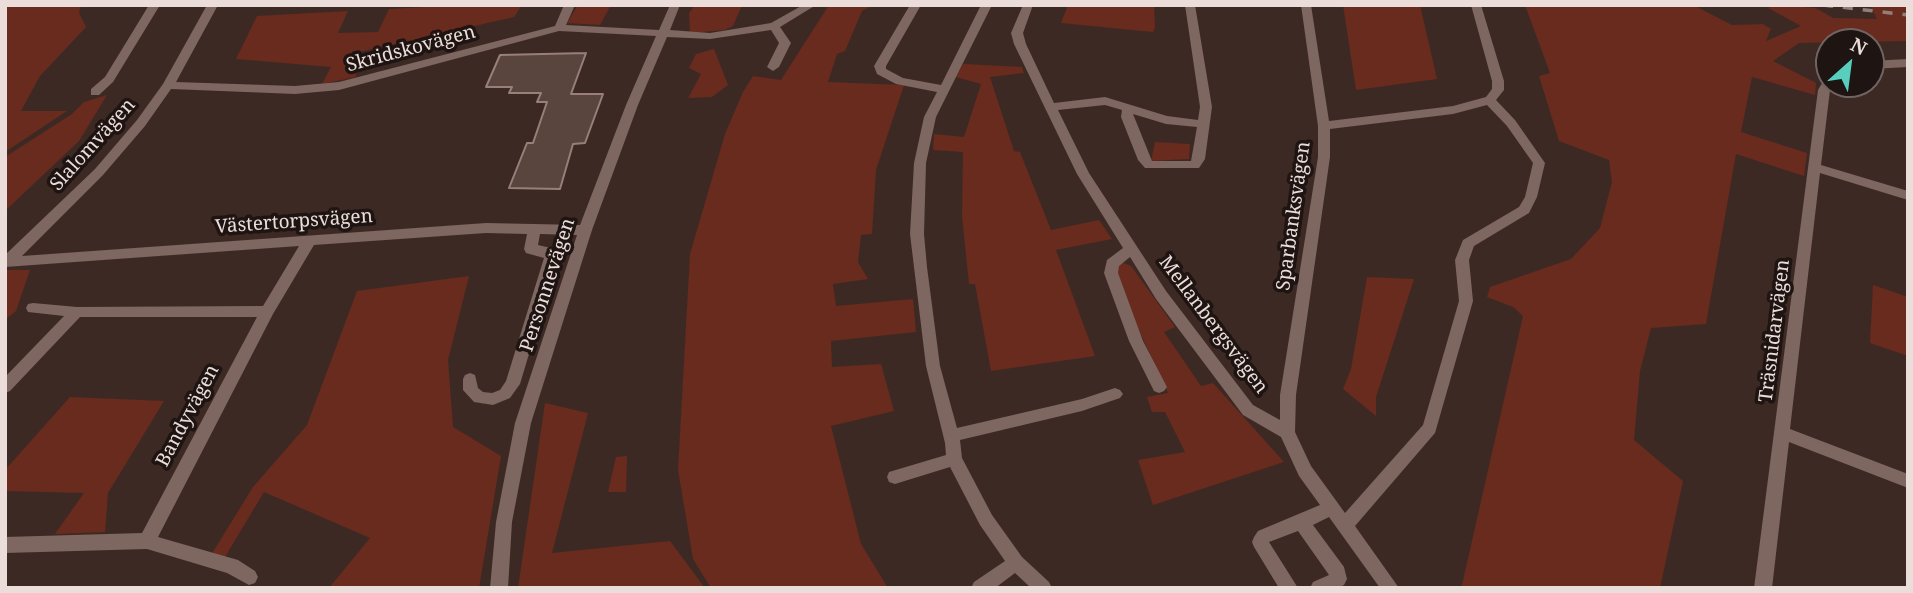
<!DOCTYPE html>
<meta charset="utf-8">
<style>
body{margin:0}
#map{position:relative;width:1913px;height:593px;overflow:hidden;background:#3d2924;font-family:"Noto Serif",serif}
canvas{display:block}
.frame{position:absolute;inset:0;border:7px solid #ebddda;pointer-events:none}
.north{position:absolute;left:1815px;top:28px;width:70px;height:70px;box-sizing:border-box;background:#1e1412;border:2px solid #706462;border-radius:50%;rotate:28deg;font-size:19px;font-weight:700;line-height:28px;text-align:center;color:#ebddda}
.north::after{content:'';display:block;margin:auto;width:24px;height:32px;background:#58cebf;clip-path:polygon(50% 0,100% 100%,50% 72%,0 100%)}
</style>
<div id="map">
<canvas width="1913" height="593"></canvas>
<div class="frame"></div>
<div class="north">N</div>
</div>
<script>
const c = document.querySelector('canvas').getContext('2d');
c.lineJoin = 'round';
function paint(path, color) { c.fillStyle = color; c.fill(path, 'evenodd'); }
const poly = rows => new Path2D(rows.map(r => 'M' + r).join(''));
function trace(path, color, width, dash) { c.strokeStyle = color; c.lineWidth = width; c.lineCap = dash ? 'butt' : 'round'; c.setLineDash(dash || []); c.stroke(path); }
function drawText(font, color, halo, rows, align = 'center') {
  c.font = font + ' "Noto Serif",serif'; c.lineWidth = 7; c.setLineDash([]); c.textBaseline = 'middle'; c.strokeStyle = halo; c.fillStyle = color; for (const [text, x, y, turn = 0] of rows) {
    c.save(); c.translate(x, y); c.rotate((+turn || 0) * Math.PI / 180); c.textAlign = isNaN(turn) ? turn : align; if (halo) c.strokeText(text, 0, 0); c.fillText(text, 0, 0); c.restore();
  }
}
paint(poly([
 [5,5,81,5,79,13,86,27,40,76,21,111,67,111,5,152],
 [463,5,522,5,514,17,355,53,356,77,322,84,331,67,236,59,257,16,348,11,338,33,378,32,389,9],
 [578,5,611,5,600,25,567,23],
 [695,5,742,5,733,26,724,30,690,33,689,13],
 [829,5,873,5,862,11,845,51,837,54,828,82,904,85,876,170,872,234,861,235,858,262,868,279,833,284,836,306,913,299,916,332,831,341,832,367,881,364,894,411,831,426,861,544,888,588,711,588,693,559,678,470,690,254,725,134,743,92,753,76,781,80],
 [1068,5,1154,5,1155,28,1153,32,1061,23],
 [1343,5,1420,5,1437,79,1356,90],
 [1525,5,1693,5,1732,25,1763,24,1771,29,1766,41,1801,26,1768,8,1775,5,1816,8,1833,18,1877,19,1870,5,1908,5,1908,41,1799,43,1773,61,1816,83,1815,95,1752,77,1741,132,1807,153,1804,176,1736,154,1706,324,1651,328,1640,371,1634,440,1683,481,1660,588,1459,588,1462,585,1523,316,1513,307,1487,297,1490,287,1571,259,1600,228,1612,182,1609,160,1559,141,1539,76,1550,73],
 [714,49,728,85,712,97,688,98,701,74,689,68,696,54],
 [963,64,1022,67,1024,73,990,77,1014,151,1020,152,1051,230,1099,220,1112,239,1056,250,1095,356,991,371,975,284,969,284,962,216,963,152,933,150,934,134,964,137,981,84,956,77],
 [107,95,79,141,5,211,5,157,72,114,84,102],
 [1155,142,1190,144,1189,159,1151,161],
 [1121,262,1131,266,1175,327,1164,332,1201,386,1213,383,1284,462,1153,505,1138,460,1185,452,1165,412,1152,412,1147,397,1168,393,1113,274],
 [5,270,30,270,16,311,5,320],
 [469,276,448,360,453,427,501,456,479,588,329,588,370,538,264,492,225,557,211,555,253,487,307,425,357,291],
 [1367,277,1414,279,1376,397,1376,416,1343,389,1351,369],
 [1873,285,1908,297,1908,356,1870,343],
 [70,397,164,401,108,493,105,532,55,534,84,493,5,491,5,470],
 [545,403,588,413,552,553,670,541,705,588,518,588],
 [627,456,626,492,608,492,616,457]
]), '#682b1d');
const building = poly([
 [586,53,571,94,603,94,585,143,573,144,560,189,509,188,527,143,533,143,547,102,537,102,541,93,509,93,512,87,486,87,500,55,586,53]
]);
paint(building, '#59443e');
trace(building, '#987f79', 2);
paint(poly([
 [149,5,160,5,113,82,99,95,91,95,91,89,105,77,149,5],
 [207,5,218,5,176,82,295,86,339,82,555,26,564,5,575,5,566,25,659,30,670,5,680,5,670,30,710,33,771,23,803,5,816,5,780,27,791,43,779,67,773,71,767,67,779,43,771,30,710,39,667,37,638,105,592,230,531,423,512,522,508,588,490,588,496,522,515,423,577,235,540,234,538,245,551,248,558,257,520,384,510,398,493,405,474,402,463,390,463,379,465,375,470,373,475,375,478,388,483,392,492,393,500,390,506,381,544,258,526,253,524,249,527,234,486,233,314,245,273,314,158,537,238,560,255,571,258,577,255,583,249,585,227,573,147,549,5,553,5,537,142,533,257,317,80,317,10,391,5,393,5,377,64,316,28,312,26,308,28,304,33,303,77,307,263,306,299,246,5,267,5,255,95,169,137,120,163,84,207,5],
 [559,31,656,36,626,105,580,225,486,223,22,256,103,175,145,126,171,89,295,94,339,90,559,31],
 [910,5,921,5,886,66,886,69,903,78,941,85,981,5,992,5,936,117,926,163,924,234,927,267,940,366,957,428,1082,399,1115,388,1120,390,1123,394,1120,398,1082,411,960,440,962,458,992,515,1022,557,1049,582,1052,588,1031,588,1015,573,995,588,971,588,974,582,1005,561,980,525,950,467,895,484,889,482,887,477,889,472,946,455,945,443,926,366,910,234,914,163,924,117,937,92,896,84,877,74,874,66,910,5],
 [1023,5,1033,5,1023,33,1026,44,1054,103,1105,97,1167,116,1198,120,1200,107,1185,5,1195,5,1212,107,1205,159,1199,168,1145,168,1138,160,1121,117,1122,110,1105,105,1058,110,1089,173,1166,291,1253,405,1280,420,1280,395,1318,157,1318,126,1301,5,1311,5,1329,121,1453,106,1486,97,1492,89,1492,81,1471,5,1481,5,1504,81,1504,90,1496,100,1515,120,1545,163,1537,197,1529,213,1474,246,1469,260,1473,301,1435,433,1355,526,1399,588,1380,588,1329,517,1313,525,1344,567,1347,579,1344,585,1338,588,1310,588,1313,582,1329,575,1298,531,1269,542,1298,588,1279,588,1254,547,1252,542,1254,537,1258,531,1320,505,1299,476,1281,437,1243,415,1156,299,1130,257,1119,266,1118,273,1143,341,1167,387,1164,391,1159,393,1154,391,1129,341,1104,273,1107,260,1123,248,1077,174,1014,44,1011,33,1023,5],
 [1487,105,1507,126,1533,163,1525,197,1519,207,1463,240,1455,260,1459,301,1423,425,1345,513,1311,466,1295,432,1296,395,1330,157,1330,129,1453,114,1487,105],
 [1133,114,1166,124,1197,127,1191,161,1152,161,1133,114],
 [1908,59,1908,67,1871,69,1871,61,1908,59],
 [1829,77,1829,84,1833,84,1830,90,1821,165,1908,191,1908,200,1820,173,1790,429,1908,474,1908,488,1789,442,1772,588,1754,588,1818,90,1825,78,1829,77]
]), '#7e6661');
trace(poly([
 [1823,5,1908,15]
]), '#907f7b', 3.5, [10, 10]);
drawText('19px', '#ebddda', '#1e1412', [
 ["Skridskovägen",411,49,-15],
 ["Slalomvägen",93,145,-48],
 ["Sparbanksvägen",1294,216,-82],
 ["Västertorpsvägen",294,222,-4],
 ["Personnevägen",548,285,-72],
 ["Mellanbergsvägen",1213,325,53],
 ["Träsnidarvägen",1775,331,-83],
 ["Bandyvägen",188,416,-62]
]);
</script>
